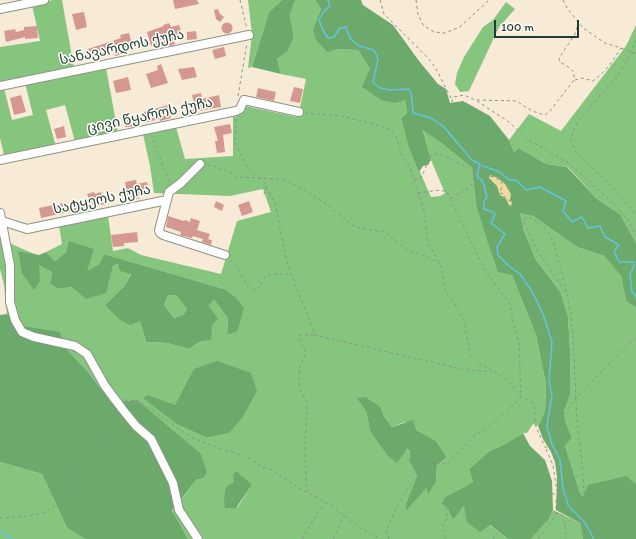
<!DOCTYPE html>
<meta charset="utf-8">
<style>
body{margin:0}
#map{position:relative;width:636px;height:539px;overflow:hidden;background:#f7ead7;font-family:Itim,sans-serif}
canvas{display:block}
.scale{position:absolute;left:494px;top:20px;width:85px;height:18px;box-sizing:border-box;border:2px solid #1f3d34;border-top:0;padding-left:5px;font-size:12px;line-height:14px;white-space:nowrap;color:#1f3d34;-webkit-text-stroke:3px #fdfcf7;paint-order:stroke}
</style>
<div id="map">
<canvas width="636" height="539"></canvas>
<div class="scale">100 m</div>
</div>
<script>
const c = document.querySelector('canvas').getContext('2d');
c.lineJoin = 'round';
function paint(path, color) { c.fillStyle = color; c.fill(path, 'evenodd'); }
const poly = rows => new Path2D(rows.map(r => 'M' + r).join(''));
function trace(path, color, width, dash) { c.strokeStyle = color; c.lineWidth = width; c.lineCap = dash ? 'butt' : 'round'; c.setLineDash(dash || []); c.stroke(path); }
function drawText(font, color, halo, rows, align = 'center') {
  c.font = font + ' Itim,"Noto Sans Georgian",sans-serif'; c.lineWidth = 3; c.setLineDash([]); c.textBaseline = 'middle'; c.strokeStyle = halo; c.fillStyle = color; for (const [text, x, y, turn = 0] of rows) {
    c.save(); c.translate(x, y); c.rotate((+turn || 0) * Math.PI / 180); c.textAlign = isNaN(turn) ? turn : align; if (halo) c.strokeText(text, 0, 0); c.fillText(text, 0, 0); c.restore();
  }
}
paint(poly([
 [53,0,62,0,74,68,0,83,0,47,40,41,32,5],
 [248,0,282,0,269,12,252,67,248,68,252,34],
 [296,0,315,0,321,9,313,29,327,51,338,49,358,50,370,69,405,100,407,113,401,118,408,145,431,197,440,196,445,193,431,160,423,129,440,142,472,168,476,204,512,275,536,335,546,384,545,411,538,426,533,424,527,433,523,433,505,444,488,452,469,469,473,482,445,497,447,507,453,520,464,506,508,539,188,539,172,512,196,480,204,478,207,473,137,400,111,402,88,372,63,345,22,326,7,314,4,285,0,269,0,224,9,243,39,256,18,251,52,272,50,284,58,289,72,287,105,293,113,266,119,264,131,273,125,285,105,305,140,321,146,342,167,343,189,349,199,342,211,340,209,306,214,300,228,318,227,335,237,332,224,289,104,254,99,264,86,272,70,241,66,252,55,261,46,252,62,244,59,225,108,216,113,251,128,248,141,255,221,274,237,221,271,212,263,189,230,196,154,193,150,166,143,134,176,127,185,159,233,156,233,116,235,117,239,114,245,106,297,117,300,108,306,79,281,74,277,59,288,51,294,37,290,16,294,3],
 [148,395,175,406,229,433,207,438,178,425],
 [366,397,380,406,384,416,392,427,405,422,416,430,435,440,447,457,437,465,436,482,428,493,426,488,406,503,417,476,409,461,410,451,370,431,366,411],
 [234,482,252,485,237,508,226,488],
 [506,2,515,9,499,27,469,91,460,92,455,84,457,73,464,57,483,27,493,20],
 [636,25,636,243,620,214,597,199,568,167,546,164,519,148,514,152,509,140,529,114,561,131,626,46],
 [106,68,118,133,75,142,65,105,46,110,56,147,4,155,0,138,0,89,4,88,12,120,33,115,25,83],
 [520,212,533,216,577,247,604,256,623,277,626,301,636,308,636,484,634,483,583,497,580,493,565,446,572,438,565,420,564,412,570,395,570,350,568,317,561,293,536,260,524,231],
 [168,295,177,296,187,309,183,315,174,318,164,305],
 [0,462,42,474,67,528,85,539,0,539],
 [553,510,580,523,583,539,531,539,549,519]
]), '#86c57d');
paint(poly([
 [282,0,296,0,294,3,290,16,294,37,288,51,277,59,281,74,252,67,269,12],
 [315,0,361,0,363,5,393,25,419,61,438,84,446,89,450,103,463,101,490,116,509,140,514,152,519,148,546,164,567,167,597,199,620,214,636,243,636,308,626,301,622,277,604,256,577,247,533,216,520,213,524,231,536,260,561,293,568,317,570,350,570,395,564,412,565,420,572,438,565,446,580,493,583,497,588,485,626,476,636,484,636,539,583,539,580,523,556,510,557,477,555,462,551,452,543,439,538,426,545,411,546,384,536,335,512,275,498,272,488,243,476,204,472,168,440,142,423,130,431,160,428,165,423,166,419,172,408,145,401,118,407,113,405,100,395,103,381,100,362,87,370,69,358,50,338,49,327,52,316,40,313,29,321,9],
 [69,241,94,249,87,271,99,264,104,254,224,289,235,297,244,308,237,332,227,335,228,318,214,300,209,306,218,319,212,325,211,340,199,342,189,349,167,343,146,342,140,321,130,325,119,319,105,305,125,285,131,274,120,271,118,264,113,266,106,293,86,299,72,287,58,289,50,284,52,272,39,265,40,281,34,290,22,273,18,251,39,255,46,252,55,261,66,252],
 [168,295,177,296,187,309,183,315,174,318,164,305],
 [7,314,22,326,60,332,63,345,88,372,111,402,137,400,201,454,207,473,204,478,196,480,172,511,188,539,85,539,67,528,42,474,0,462,0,315],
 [217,361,251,373,257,391,242,418,229,433,207,438,178,425,143,398,148,395,175,405,194,369],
 [366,397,380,406,384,416,392,427,413,420,416,430,435,440,447,457,437,465,436,482,428,494,426,488,406,511,406,503,417,476,409,461,410,451,407,449,397,463,388,456,370,431,366,411,357,398],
 [523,433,530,446,545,460,552,481,553,510,549,519,531,539,508,539,490,525,480,532,467,522,464,506,453,520,447,507,442,504,445,497,473,482,469,469,488,452,505,444],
 [236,471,252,485,236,508,225,508,224,497,226,487,234,482,233,475]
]), '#6caa6c');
paint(poly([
 [490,175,498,178,505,184,511,194,510,200,512,202,511,206,509,205,506,199,500,195,497,186,489,178]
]), '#eeda9e');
trace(poly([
 [328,0,330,6,324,11,319,20,323,30,328,38,334,37,340,28,346,27,350,38,359,46,374,50,378,59,373,82,380,88,390,90,409,89,411,93,413,113,431,118,443,126,472,160,480,164,477,176,483,182,487,197,484,201,484,209,493,212,495,215,491,223,505,234,497,247,498,255,510,267,520,274,533,293,543,314,552,342,549,381,552,396,548,418,547,427,552,444,560,460,563,488,568,505,585,523,593,537,593,539],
 [480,165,500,172,509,180,516,180,526,190,540,187,566,201,563,211,572,222,582,217,588,228,600,226,605,237,619,245,614,251,619,262,634,262,634,266,630,274,632,292,636,297],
 [0,530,11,539]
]), '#62c4e0', 1.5);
paint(poly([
 [173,0,197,0,199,4,175,9],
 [218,9,220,14,224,17,220,22,216,19,214,10],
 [84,12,87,27,76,30,72,14],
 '221.5 28a5.5 5.5 0 1 1 11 0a5.5 5.5 0 1 1-11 0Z',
 [169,23,171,27,179,25,182,33,173,36,175,44,170,46,168,42,151,46,147,32,164,26,163,25],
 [37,26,38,38,25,39,25,37,6,42,4,31,15,29,16,32,24,30,24,27],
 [196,31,197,39,187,40,187,32],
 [129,33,133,49,125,51,126,53,115,56,113,51,90,58,88,49,121,38,120,35],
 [224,47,226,56,215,59,212,50],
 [161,64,168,83,151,88,146,74,158,70,157,66],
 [194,67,197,77,182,80,178,69],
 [128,77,131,90,116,93,113,81],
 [294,87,303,89,300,103,290,101],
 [258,88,276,92,274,101,256,97],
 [201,93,202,99,219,95,221,107,192,112,190,105,194,104,192,95],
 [21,95,26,112,14,115,10,98],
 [168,105,171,118,160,121,160,119,147,122,144,112],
 [137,117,139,126,125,127,124,120],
 [230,124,232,133,223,135,225,152,217,153,215,141,218,141,214,127],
 [64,126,66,137,57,139,54,129],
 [136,180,137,184,147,182,150,193,139,196,140,198,128,200,125,182],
 [94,192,95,194,101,192,105,204,97,206,97,203,91,205,87,194],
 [216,201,224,205,222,211,214,207],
 [249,201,253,212,242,216,238,205],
 [63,203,64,206,76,203,77,210,41,218,39,208],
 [168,216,184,221,185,220,190,222,191,218,200,221,197,230,210,234,208,239,212,240,211,245,202,242,203,239,193,236,192,238,180,235,181,232,166,227],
 [137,232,138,242,124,243,124,246,113,247,111,235]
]), '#d49891');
const minor = poly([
 [0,9,44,0],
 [0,86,249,35],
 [0,160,236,111,240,109,244,100,299,112],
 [200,164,181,183,169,192,159,230,160,233,163,235,225,255],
 [0,213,10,265,10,302,15,320,22,332,34,337,75,346,87,354,105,386,123,410,136,426,151,439,173,483,179,510,198,539],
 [2,221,27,229,167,200]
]);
trace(minor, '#8b9486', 10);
trace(poly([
 [240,0,247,29],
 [380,0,384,14,428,58,435,67,452,100],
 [416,0,418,14,423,25,434,32,445,33,460,27,489,0],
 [563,0,567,8,583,28,605,43,621,48,636,54],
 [636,40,629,57,618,75,579,120,573,131,571,141,575,151,614,189,636,215],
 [575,80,582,78,593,81,599,76,609,66,621,48],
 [238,96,247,43],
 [477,101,509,122,527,139,567,162,611,201,628,220,636,235],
 [305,113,341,116,374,124,390,129,397,138,401,153,410,168,425,214,427,240,433,252,441,265,446,293,458,309,464,321,470,354,478,362,509,381,521,397,532,402,534,406,536,427,545,447,552,450,555,449,559,424,572,403,625,347,636,338],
 [236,119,235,144,248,168,259,178,285,180,303,189,329,206,352,225,360,228,384,232,408,250,431,258,440,264],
 [153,140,170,183],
 [207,165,214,166,228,171,237,177,259,178,265,183,266,187,264,194],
 [482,169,486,171,489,176,494,177,501,181,502,185,500,193,504,194,504,197,513,203,515,209,524,221],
 [414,179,421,178,426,167,427,161,433,154,441,154,473,170,478,171,481,169,482,161,470,143,467,134,453,112,452,100,454,97,464,95,475,100,517,101,525,107,535,112,545,115,550,111,574,80,574,72,570,68,560,62,559,58,575,34,578,24],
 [266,187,275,203,287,263,315,335,461,369,491,372],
 [418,193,440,190,447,192,484,269,510,304,515,331,519,343,521,397],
 [451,199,455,195,462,192,470,187,474,180,473,170],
 [231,260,239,269,246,283,252,289,256,290,260,287,262,282,266,276,276,274,291,274],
 [125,400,139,401,179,429,195,439,213,446,247,457,262,467,272,470,299,488,330,504,358,527,381,539],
 [309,492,306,483,305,446,307,403,300,389,299,378,300,365,305,356,305,349,298,339,300,335,314,335],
 [560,494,565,497,569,492,572,480,582,473],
 [445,501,447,510,447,519,443,524,443,531,446,539],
 [556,513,562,514,566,530,566,539],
 [0,518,28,516,45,512,53,507,75,484,78,467,110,432,119,426,121,418],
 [565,525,568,521,575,519,579,521,583,521,583,509,585,502,581,454,577,423,574,354,571,316,567,294,536,249,524,221,526,217,530,217,539,223,546,229,554,243,567,294],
 [302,539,317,514,326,503],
 [333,539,344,516],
 [389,539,386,530,400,501,415,478,424,460,444,464,448,463,475,435,486,429,521,398],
 [493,539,515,508,526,499,533,490,539,488,543,489,558,496],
 [538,539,554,518,556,513,556,501,560,493,556,485,553,465,545,447]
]), '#8b9486', 1, [3, 3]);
trace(minor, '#fff', 8);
drawText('14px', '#1f3d34', '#fdfcf7', [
 ["სანავარდოს ქუჩა",122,48,-12],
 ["ცივი წყაროს ქუჩა",150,116,-12],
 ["სატყეოს ქუჩა",102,200,-12]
]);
</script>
